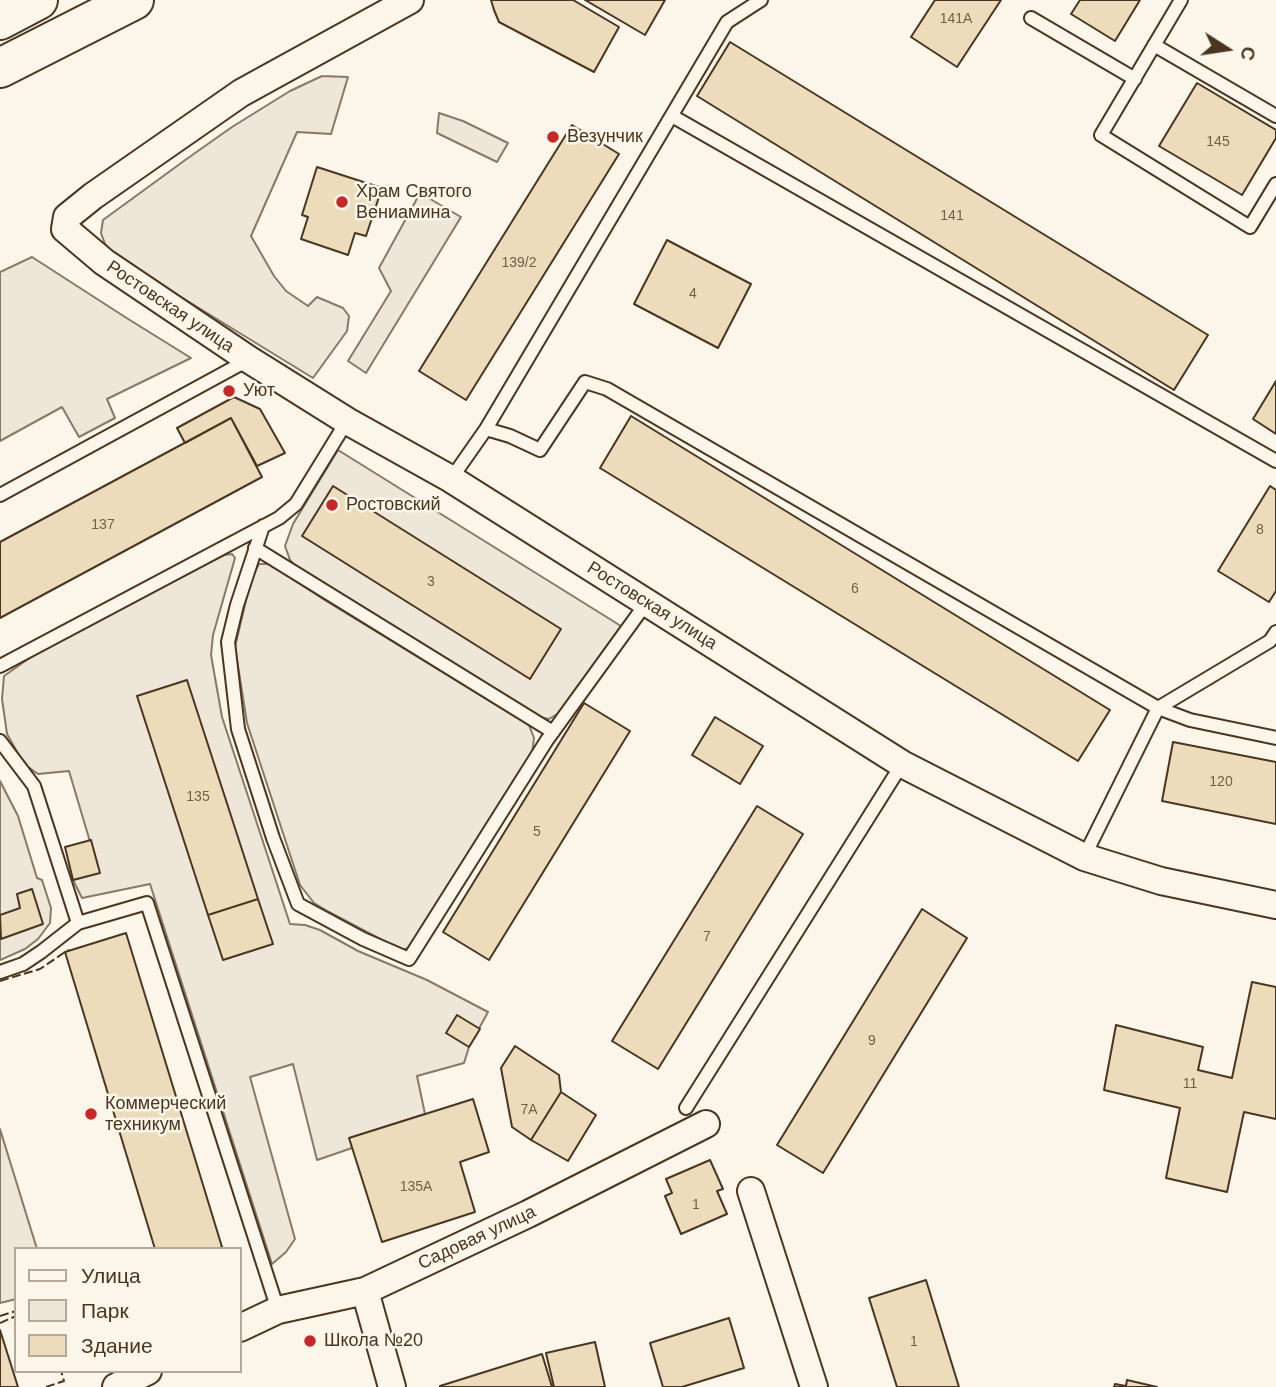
<!DOCTYPE html>
<meta charset="utf-8">
<style>
body{margin:0}
#map{position:relative;width:1276px;height:1387px;overflow:hidden;background:#fbf6e9;font-family:Arial,sans-serif}
canvas{display:block}
.legend{position:absolute;left:14px;top:1247px;width:228px;height:126px;box-sizing:border-box;background:#fbf6e9;border:2px solid #b4a999;margin:0;padding:9px 12px;list-style:none;font-size:21px;color:#4a3520}
.legend li{display:flex;align-items:center;gap:14px;height:35px}
.legend b{width:35px;border:2px solid #b4a999}
.north{position:absolute;left:1192px;top:14px;width:70px;height:70px;-webkit-text-stroke:5px #fbf6e9;paint-order:stroke;rotate:102deg;font-size:19px;font-weight:700;line-height:28px;text-align:center;color:#4a3520}
.north::after{content:'';display:block;margin:auto;width:24px;height:32px;background:#4a3520;clip-path:polygon(50% 0,100% 100%,50% 72%,0 100%)}
</style>
<div id="map">
<canvas width="1276" height="1387"></canvas>
<ul class="legend">
<li><b style="height:9px;background:#fbf6e9"></b>Улица</li>
<li><b style="height:19px;background:#ede6d9"></b>Парк</li>
<li><b style="height:19px;background:#ecdcbc"></b>Здание</li>
</ul>
<div class="north">С</div>
</div>
<script>
const c = document.querySelector('canvas').getContext('2d');
c.lineJoin = 'round';
function paint(path, color) { c.fillStyle = color; c.fill(path, 'evenodd'); }
const poly = rows => new Path2D(rows.map(r => 'M' + r).join(''));
function trace(path, color, width, dash) { c.strokeStyle = color; c.lineWidth = width; c.lineCap = dash ? 'butt' : 'round'; c.setLineDash(dash || []); c.stroke(path); }
function drawText(font, color, halo, rows, align = 'center') {
  c.font = font + ' Arial,sans-serif'; c.lineWidth = 5; c.setLineDash([]); c.textBaseline = 'middle'; c.strokeStyle = halo; c.fillStyle = color; for (const [text, x, y, turn = 0] of rows) {
    c.save(); c.translate(x, y); c.rotate((+turn || 0) * Math.PI / 180); c.textAlign = isNaN(turn) ? turn : align; if (halo) c.strokeText(text, 0, 0); c.fillText(text, 0, 0); c.restore();
  }
}
const green = poly([
 [322,76,348,77,331,134,297,132,251,236,274,276,286,291,308,306,317,297,343,308,349,316,347,331,313,378,114,256,105,244,101,233,103,220,188,158,232,127,290,91,322,76],
 [439,113,463,121,508,143,497,162,437,133,439,113],
 [420,193,461,217,366,373,348,361,391,291,379,268,420,193],
 [32,257,125,317,191,358,107,399,115,418,79,437,62,407,0,441,0,272,32,257],
 [338,450,621,626,559,713,549,719,539,717,295,566,290,560,285,546,293,524,338,450],
 [232,554,235,558,213,635,211,655,222,717,290,924,305,925,320,930,358,951,427,980,488,1012,469,1047,464,1063,417,1076,425,1114,350,1138,352,1148,317,1160,293,1064,250,1077,295,1239,286,1252,272,1264,150,884,82,898,73,880,99,872,69,771,38,774,24,764,7,734,2,699,4,676,41,650,224,555,232,554],
 [259,564,270,564,323,599,529,725,534,738,532,754,409,948,401,950,329,912,314,903,300,885,247,723,235,647,251,579,259,564],
 [0,781,18,816,37,878,42,880,51,908,50,923,38,939,25,949,0,960,0,781],
 [0,1129,37,1249,16,1249,16,1299,0,1303,0,1129]
]);
paint(green, '#ede6d9');
trace(green, '#887966', 2);
const building = poly([
 [491,0,573,0,619,27,594,72,499,22,494,10,491,0],
 [585,0,665,0,645,35,585,0],
 [935,0,1001,0,957,67,911,37,935,0],
 [1080,0,1140,0,1115,41,1071,14,1080,0],
 [730,42,1208,335,1174,390,697,96,730,42],
 [1197,83,1276,130,1276,138,1242,195,1159,146,1197,83],
 [572,125,619,154,466,400,419,371,572,125],
 [317,167,382,188,366,236,355,233,348,255,301,239,308,217,302,215,317,167],
 [667,240,751,284,718,348,634,304,667,240],
 [1276,381,1276,434,1253,419,1276,381],
 [234,397,260,409,285,453,257,466,231,418,185,443,177,428,234,397],
 [631,416,1110,710,1078,761,600,468,631,416],
 [231,418,262,477,0,618,0,542,231,418],
 [333,486,561,629,530,679,302,536,333,486],
 [1270,486,1276,490,1276,591,1269,602,1218,571,1270,486],
 [187,680,258,899,208,915,137,696,187,680],
 [584,703,630,731,489,960,443,932,584,703],
 [715,717,763,746,740,784,692,755,715,717],
 [1173,742,1276,762,1276,824,1162,801,1173,742],
 [757,806,803,834,658,1069,612,1041,757,806],
 [91,840,100,873,73,880,65,847,91,840],
 [32,889,43,924,1,939,0,915,20,908,17,894,32,889],
 [258,899,273,944,223,960,208,915,258,899],
 [922,909,967,938,823,1173,777,1145,922,909],
 [126,933,222,1247,218,1249,155,1249,65,952,126,933],
 [1252,982,1276,987,1276,1119,1244,1112,1227,1192,1166,1178,1180,1108,1104,1090,1116,1025,1203,1047,1198,1070,1232,1078,1252,982],
 [457,1015,480,1029,469,1047,446,1033,457,1015],
 [515,1046,559,1075,561,1092,531,1140,512,1127,501,1068,515,1046],
 [561,1092,596,1115,568,1161,531,1140,561,1092],
 [473,1099,489,1152,460,1162,475,1212,382,1242,349,1138,473,1099],
 [710,1160,723,1189,717,1191,727,1214,681,1234,665,1196,672,1193,666,1179,710,1160],
 [926,1280,959,1387,897,1387,869,1298,926,1280],
 [729,1318,744,1368,682,1387,663,1387,650,1343,729,1318],
 [0,1330,18,1387,0,1387,0,1330],
 [595,1342,605,1387,554,1387,546,1353,595,1342],
 [542,1354,552,1387,440,1387,440,1386,542,1354],
 [1127,1380,1157,1387,1114,1387,1115,1384,1126,1386,1127,1380]
]);
paint(building, '#ecdcbc');
trace(building, '#4a3520', 2);
const lane = poly([
 [1181,0,1101,135,1250,227,1276,184],
 [1031,18,1135,79],
 [1154,45,1276,116],
 [672,116,1276,461],
 [486,429,510,436,540,450,585,382,607,389,1158,708,1270,641,1276,632],
 [451,479,486,429,727,22,761,0],
 [0,495,248,360],
 [263,526,237,605,228,642,238,729,273,838,298,904,363,939,409,959,547,740,647,602],
 [255,548,553,732],
 [0,666,279,518,296,504,347,421],
 [0,741,34,786,78,923],
 [1084,857,1158,708,1190,720,1276,738],
 [0,972,23,964,41,952,78,923,147,903,278,1310],
 [686,1108,902,764]
]);
const street = poly([
 [410,0,241,93,93,196,67,217,65,229,104,262,248,359,347,421,451,479,902,764,1084,857,1161,881,1276,905],
 [751,1191,814,1387],
 [365,1291,392,1387],
 [240,1328,278,1310,365,1291,528,1214,706,1124],
 [116,1387,148,1371]
]);
const primary = poly([
 [0,20,38,0],
 [0,68,134,0]
]);
trace(lane, '#4a3520', 16);
trace(street, '#4a3520', 30);
trace(primary, '#4a3520', 42);
trace(lane, '#fbf6e9', 12);
trace(street, '#fbf6e9', 26);
trace(primary, '#fbf6e9', 38);
trace(poly([
 [0,981,40,969,65,952,69,950],
 [0,1316,16,1311],
 [0,1323,16,1316],
 [46,1387,64,1381,61,1371]
]), '#4a3520', 2, [9, 3.5]);
for (const [x, y, r, color] of [
 [553,137,7,"#c62828"],
 [342,202,7,"#c62828"],
 [229,391,7,"#c62828"],
 [332,505,7,"#c62828"],
 [91,1114,7,"#c62828"],
 [310,1341,7,"#c62828"]
]) { const dot = new Path2D(); dot.arc(x, y, r, 0, 2 * Math.PI); c.fillStyle = color; c.fill(dot); trace(dot, '#fbf6e9', 2.5); }
drawText('14px', '#725f47', null, [
 ["141А",956,19],
 ["145",1218,142],
 ["141",952,216],
 ["139/2",519,263],
 ["4",693,294],
 ["137",103,525],
 ["8",1260,530],
 ["3",431,582],
 ["6",855,589],
 ["120",1221,782],
 ["135",198,797],
 ["5",537,832],
 ["7",707,937],
 ["9",872,1041],
 ["11",1190,1084],
 ["7А",529,1110],
 ["135А",416,1187],
 ["1",696,1205],
 ["1",914,1342]
]);
drawText('18px', '#4a3520', '#fbf6e9', [
 ["Везунчик",567,137],
 ["Храм Святого",356,192],
 ["Вениамина",356,213],
 ["Уют",243,391],
 ["Ростовский",346,505],
 ["Коммерческий",105,1104],
 ["техникум",105,1125],
 ["Школа №20",324,1341]
], 'left');
drawText('18px', '#4a3520', '#fbf6e9', [
 ["Ростовская улица",170,307,34],
 ["Ростовская улица",652,606,32],
 ["Садовая улица",477,1238,-25]
]);
</script>
